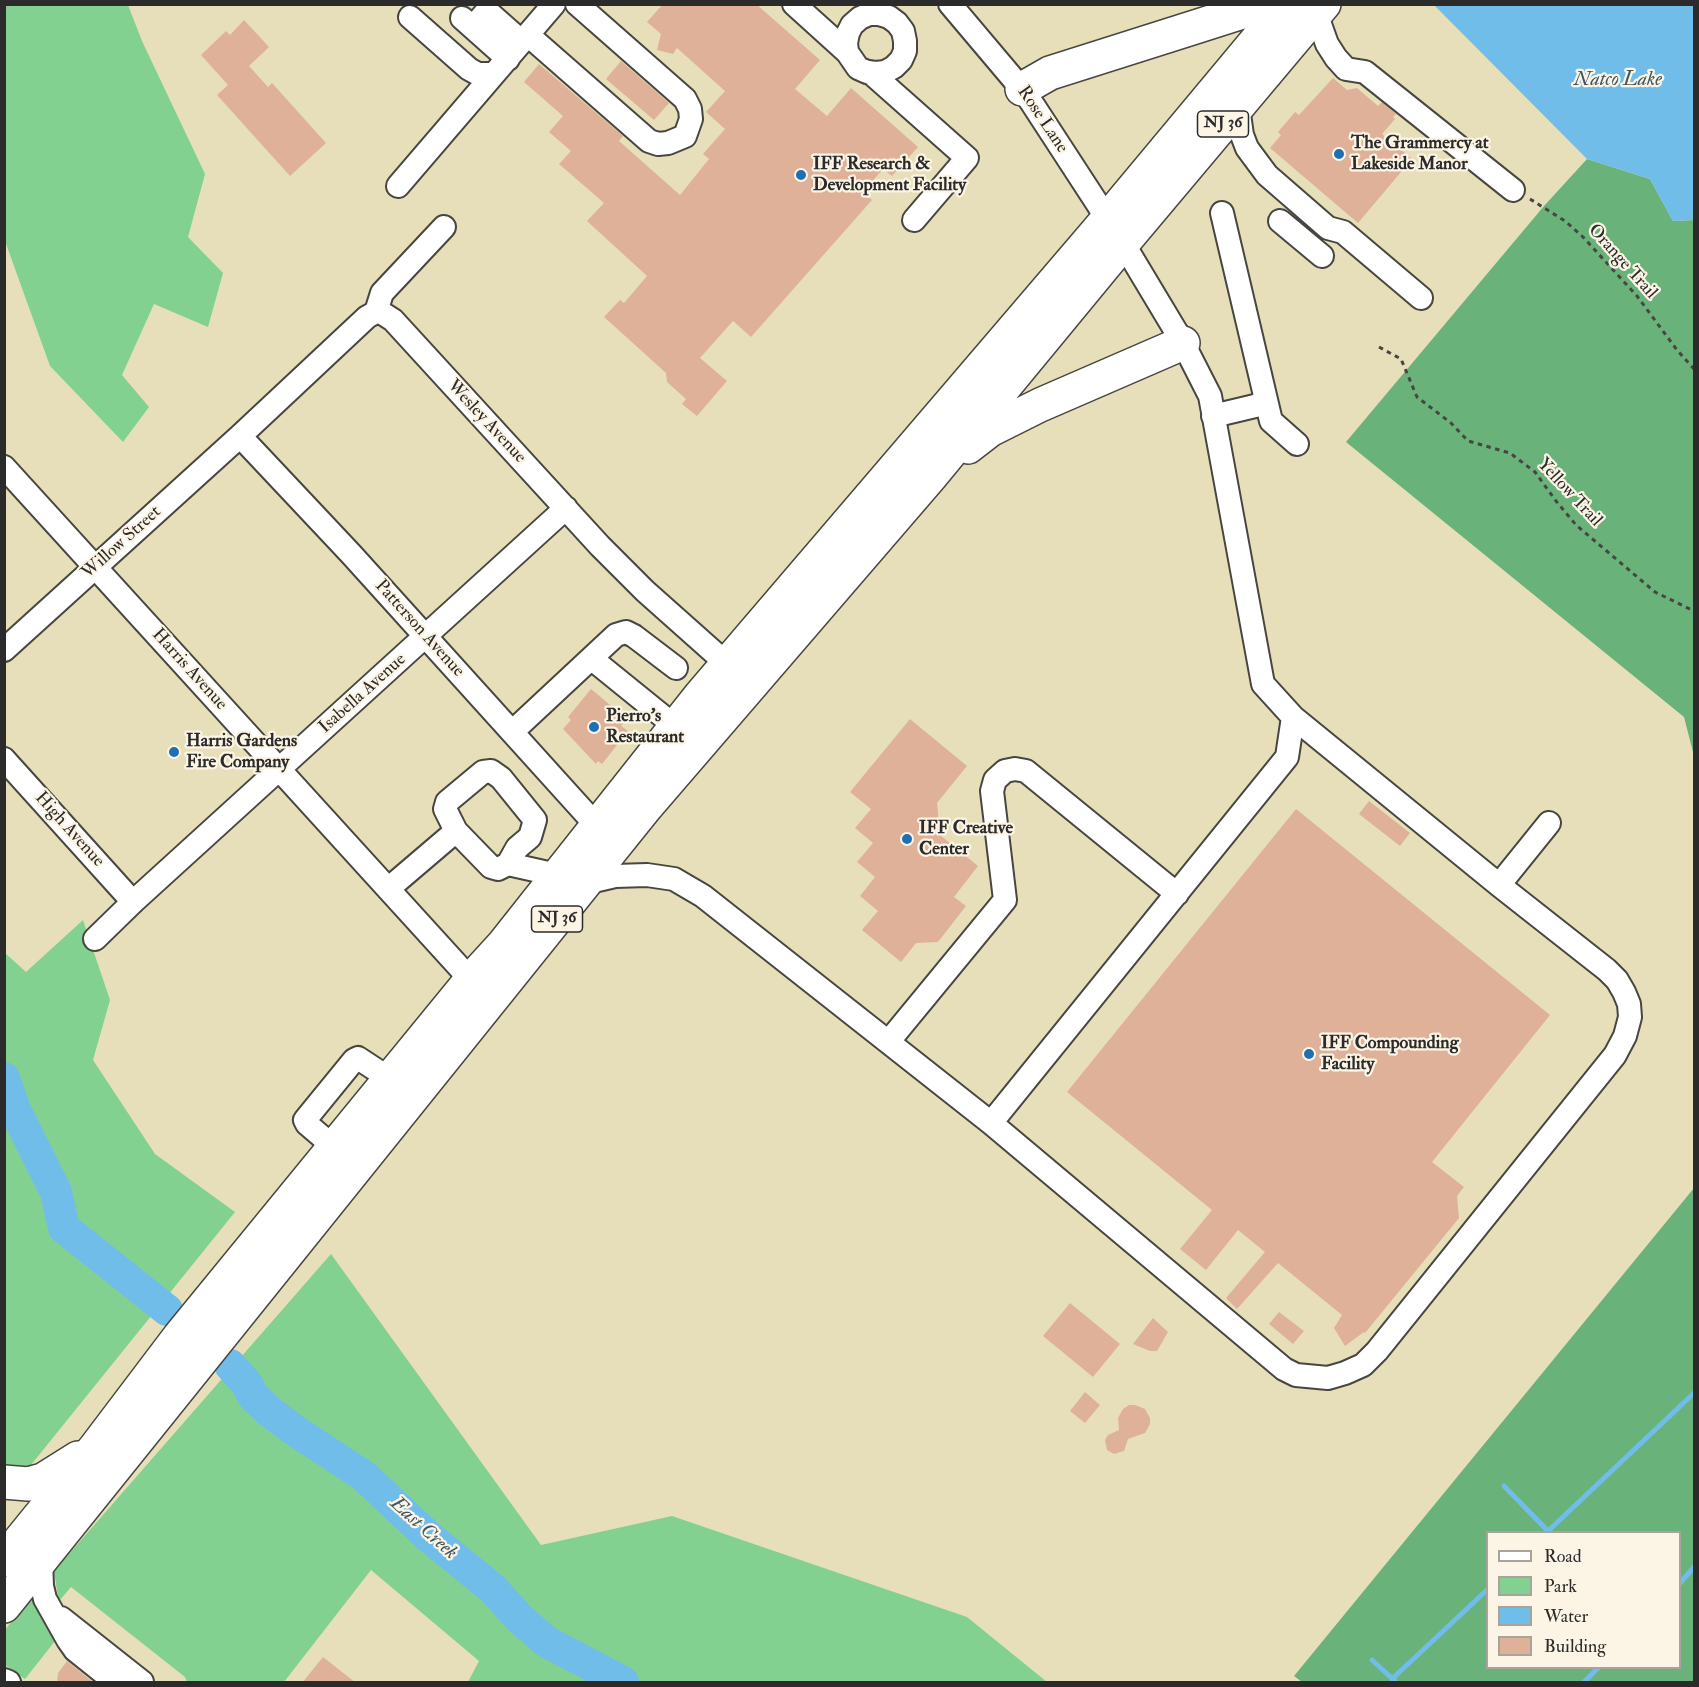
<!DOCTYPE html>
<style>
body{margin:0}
#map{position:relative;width:1699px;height:1687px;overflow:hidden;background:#e7dfba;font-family:"IM FELL Double Pica",serif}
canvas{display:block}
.frame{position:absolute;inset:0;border:6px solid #2b2b2b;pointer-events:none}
.legend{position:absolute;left:1486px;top:1531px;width:195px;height:138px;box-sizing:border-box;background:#fcf5e5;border:2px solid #a8a49b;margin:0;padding:8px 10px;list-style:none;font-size:18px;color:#2b2b2b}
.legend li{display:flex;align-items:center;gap:12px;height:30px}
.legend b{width:30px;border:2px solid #a8a49b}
</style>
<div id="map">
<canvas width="1699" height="1687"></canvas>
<div class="frame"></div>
<ul class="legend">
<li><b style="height:8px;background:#fff"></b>Road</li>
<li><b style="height:16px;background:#82d191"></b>Park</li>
<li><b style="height:16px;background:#71bdea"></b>Water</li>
<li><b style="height:16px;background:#dfb199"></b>Building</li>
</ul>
</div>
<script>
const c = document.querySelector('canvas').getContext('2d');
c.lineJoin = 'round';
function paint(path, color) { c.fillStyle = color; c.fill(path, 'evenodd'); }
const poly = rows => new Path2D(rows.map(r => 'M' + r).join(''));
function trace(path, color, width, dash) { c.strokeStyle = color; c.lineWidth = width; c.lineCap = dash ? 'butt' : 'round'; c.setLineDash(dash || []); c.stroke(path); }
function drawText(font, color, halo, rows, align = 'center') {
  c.font = font + ' "IM FELL Double Pica",serif'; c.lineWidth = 4.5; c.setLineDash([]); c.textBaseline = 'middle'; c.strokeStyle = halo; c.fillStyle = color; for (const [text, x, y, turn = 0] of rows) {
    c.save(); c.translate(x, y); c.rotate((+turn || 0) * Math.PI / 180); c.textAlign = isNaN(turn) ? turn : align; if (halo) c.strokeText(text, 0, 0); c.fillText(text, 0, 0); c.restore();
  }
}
paint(poly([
 [5,4,128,5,142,41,205,174,188,237,223,273,208,327,154,304,122,375,149,407,123,442,50,366,5,241],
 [83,920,110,1000,93,1060,155,1154,235,1212,14,1486,5,1467,5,953,26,972],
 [331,1254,541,1545,672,1516,967,1617,1047,1682,468,1682,479,1661,371,1570,284,1682,187,1682,185,1677,71,1587,60,1600,58,1597,54,1571],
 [29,1600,34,1600,59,1636,25,1679,5,1665,4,1631]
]), '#82d191');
paint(poly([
 [1587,159,1650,179,1673,221,1694,220,1694,756,1684,717,1346,442,1544,206],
 [1694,1188,1694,1682,1302,1682,1294,1676],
 [1488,1532,1680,1532,1680,1668,1488,1668]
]), '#69b37b');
paint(poly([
 [1434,5,1694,5,1694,220,1673,221,1650,179,1587,159]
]), '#71bdea');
trace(poly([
 [1504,1486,1549,1532],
 [1547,1532,1694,1393],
 [1680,1583,1694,1567],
 [1372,1660,1396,1682],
 [1392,1679,1488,1589],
 [1584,1682,1598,1668]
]), '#71bdea', 5);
trace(poly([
 [4,1078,15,1110,56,1192,64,1228,167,1310],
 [230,1365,247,1384,253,1396,269,1411,294,1430,364,1476,428,1536,493,1589,520,1619,547,1642,623,1682]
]), '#71bdea', 32);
paint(poly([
 [663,4,756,4,820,60,795,89,827,116,851,88,918,147,892,176,883,169,863,192,872,200,751,337,733,321,700,358,727,381,697,416,682,404,686,399,667,382,666,373,604,317,620,300,624,303,647,276,587,221,604,203,559,164,571,151,549,132,563,116,524,82,539,64,623,136,619,141,680,195,709,159,703,154,725,129,706,112,725,91,677,48,673,54,657,50,661,34,647,22],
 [244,20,269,47,249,66,268,87,272,83,326,143,290,176,217,95,228,85,201,55,226,31,230,35],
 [621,61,669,103,654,120,606,79],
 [1333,78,1347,90,1357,88,1378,106,1382,102,1396,114,1393,117,1395,119,1382,134,1412,159,1358,223,1270,148,1281,135,1278,132,1295,112,1299,115],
 [591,689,627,719,621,726,628,731,602,764,598,761,596,764,563,729,571,720,568,717],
 [910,719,967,766,937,803,940,835,978,866,954,897,966,906,938,942,916,943,901,962,862,930,878,911,860,896,875,877,857,862,873,843,855,828,871,809,850,792],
 [1369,801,1410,833,1400,846,1359,814],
 [1296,809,1550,1015,1432,1162,1464,1187,1457,1196,1459,1218,1365,1333,1364,1332,1345,1346,1334,1328,1342,1315,1278,1263,1237,1309,1226,1298,1265,1252,1238,1230,1206,1270,1180,1249,1212,1210,1067,1092],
 [1070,1303,1120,1344,1093,1377,1043,1336],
 [1279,1312,1304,1331,1293,1344,1269,1324],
 [1153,1318,1168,1332,1157,1351,1150,1351,1133,1344],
 [1085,1392,1100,1405,1085,1423,1070,1411],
 [1129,1405,1135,1405,1145,1409,1150,1418,1150,1424,1145,1433,1128,1439,1124,1451,1114,1454,1107,1450,1105,1440,1108,1435,1119,1430,1118,1418,1123,1409],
 [323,1657,356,1683,302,1683],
 [67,1661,94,1683,57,1683,58,1673]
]), '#dfb199');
const minor = poly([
 [794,4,847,52,858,68,867,72,876,73,885,72,894,67,901,60,905,51,905,41,903,31,897,23,889,17,879,14,869,14,860,18,852,25,848,33,846,43,847,52],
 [950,4,1026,94,1123,243,1183,343,1210,396,1263,684,1293,717,1287,757,991,1123],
 [1316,13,1327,44,1336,58,1346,69,1365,72,1513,190],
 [410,17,469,69,478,74,494,74],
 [462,18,508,59],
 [473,27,487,11,522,42],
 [528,35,649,141,658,144,668,143,685,136,691,119,690,109,685,99,577,4],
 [870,72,967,158,914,220],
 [1238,107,1242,135,1247,148,1267,175,1328,228,1343,232,1421,298],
 [398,186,554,4],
 [1222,213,1271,421,1297,444],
 [1280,221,1322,256],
 [376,312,382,293,444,227],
 [1213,416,1255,406,1266,401],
 [240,436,351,554,596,825],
 [4,467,471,980],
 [4,650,240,436,367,317,376,312,382,313,393,320,600,546,645,591,727,664],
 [592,659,676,727],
 [512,732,616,635,626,632,634,636,676,668],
 [4,759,133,902],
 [508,864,517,848,530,837,535,820,501,778,491,771,483,772,447,802,445,809,456,831,491,867,498,869,508,864,557,875],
 [585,883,615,876,647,875,674,879,703,896,991,1123,1284,1369,1296,1375,1328,1378,1345,1373,1363,1365,1377,1351,1615,1055,1625,1036,1630,1017,1629,1004,1624,992,1617,980,1607,970,1499,885,1293,717],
 [1499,885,1549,823],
 [388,889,456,831],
 [95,939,133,902,566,508],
 [889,1041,1005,900,992,791,995,780,1005,771,1015,769,1026,771,1177,894],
 [335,1148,307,1124,305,1120,354,1060,358,1058,390,1079],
 [41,1560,42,1586,45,1599,68,1640,75,1650,115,1682],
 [61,1618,142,1682],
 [4,1680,9,1682]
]);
const highway = poly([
 [1022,89,1050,73,1192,28,1239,13,1255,4],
 [968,447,990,430,1040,405,1183,343],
 [4,1482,28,1484,43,1480,78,1458],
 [4,1560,95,1448,179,1337,471,980,503,945,700,696,1107,220,1287,4],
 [4,1606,646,807,931,476,1123,243,1324,4]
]);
trace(minor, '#474640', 26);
trace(highway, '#474640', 36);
trace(poly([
 [1530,199,1565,221,1583,237,1637,296,1677,350,1694,369],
 [1379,347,1401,359,1417,397,1451,423,1468,441,1510,453,1535,472,1556,501,1576,525,1655,592,1694,611]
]), '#474640', 3, [4.5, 4.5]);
trace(minor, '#fff', 22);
trace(highway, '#fff', 33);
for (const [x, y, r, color] of [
 [1339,154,6,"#1f6fb2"],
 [801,175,6,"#1f6fb2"],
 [594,727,6,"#1f6fb2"],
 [174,752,6,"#1f6fb2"],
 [907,839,6,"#1f6fb2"],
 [1309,1054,6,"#1f6fb2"]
]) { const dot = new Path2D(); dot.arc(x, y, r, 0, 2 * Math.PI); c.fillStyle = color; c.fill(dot); trace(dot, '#fcf5e5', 2); }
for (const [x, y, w] of [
 [1223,124,51],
 [557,919,51]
]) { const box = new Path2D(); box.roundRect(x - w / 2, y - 13, w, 26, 4.5); c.fillStyle = '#fcf5e5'; c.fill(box); trace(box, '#2b2b2b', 1.5); }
drawText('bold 16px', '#2b2b2b', null, [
 ["NJ 36",1223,124],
 ["NJ 36",557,919]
]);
drawText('18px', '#2b2b2b', '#fcf5e5', [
 ["Rose Lane",1042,120,56],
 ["Orange Trail",1622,262,48],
 ["Wesley Avenue",486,422,47],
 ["Yellow Trail",1569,493,47],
 ["Willow Street",122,543,-42],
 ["Patterson Avenue",419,629,48],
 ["Harris Avenue",189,670,48],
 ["Isabella Avenue",363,694,-42],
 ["High Avenue",69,830,48]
]);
drawText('bold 18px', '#2b2b2b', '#fcf5e5', [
 ["The Grammercy at",1351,144],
 ["Lakeside Manor",1351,165],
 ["IFF Research &",813,165],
 ["Development Facility",813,186],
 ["Pierro's",606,717],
 ["Restaurant",606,738],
 ["Harris Gardens",186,742],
 ["Fire Company",186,763],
 ["IFF Creative",919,829],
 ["Center",919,850],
 ["IFF Compounding",1321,1044],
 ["Facility",1321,1065]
], 'left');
drawText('italic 20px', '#405764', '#fcf5e5', [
 ["Natco Lake",1618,81],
 ["East Creek",423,1529,42]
]);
</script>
